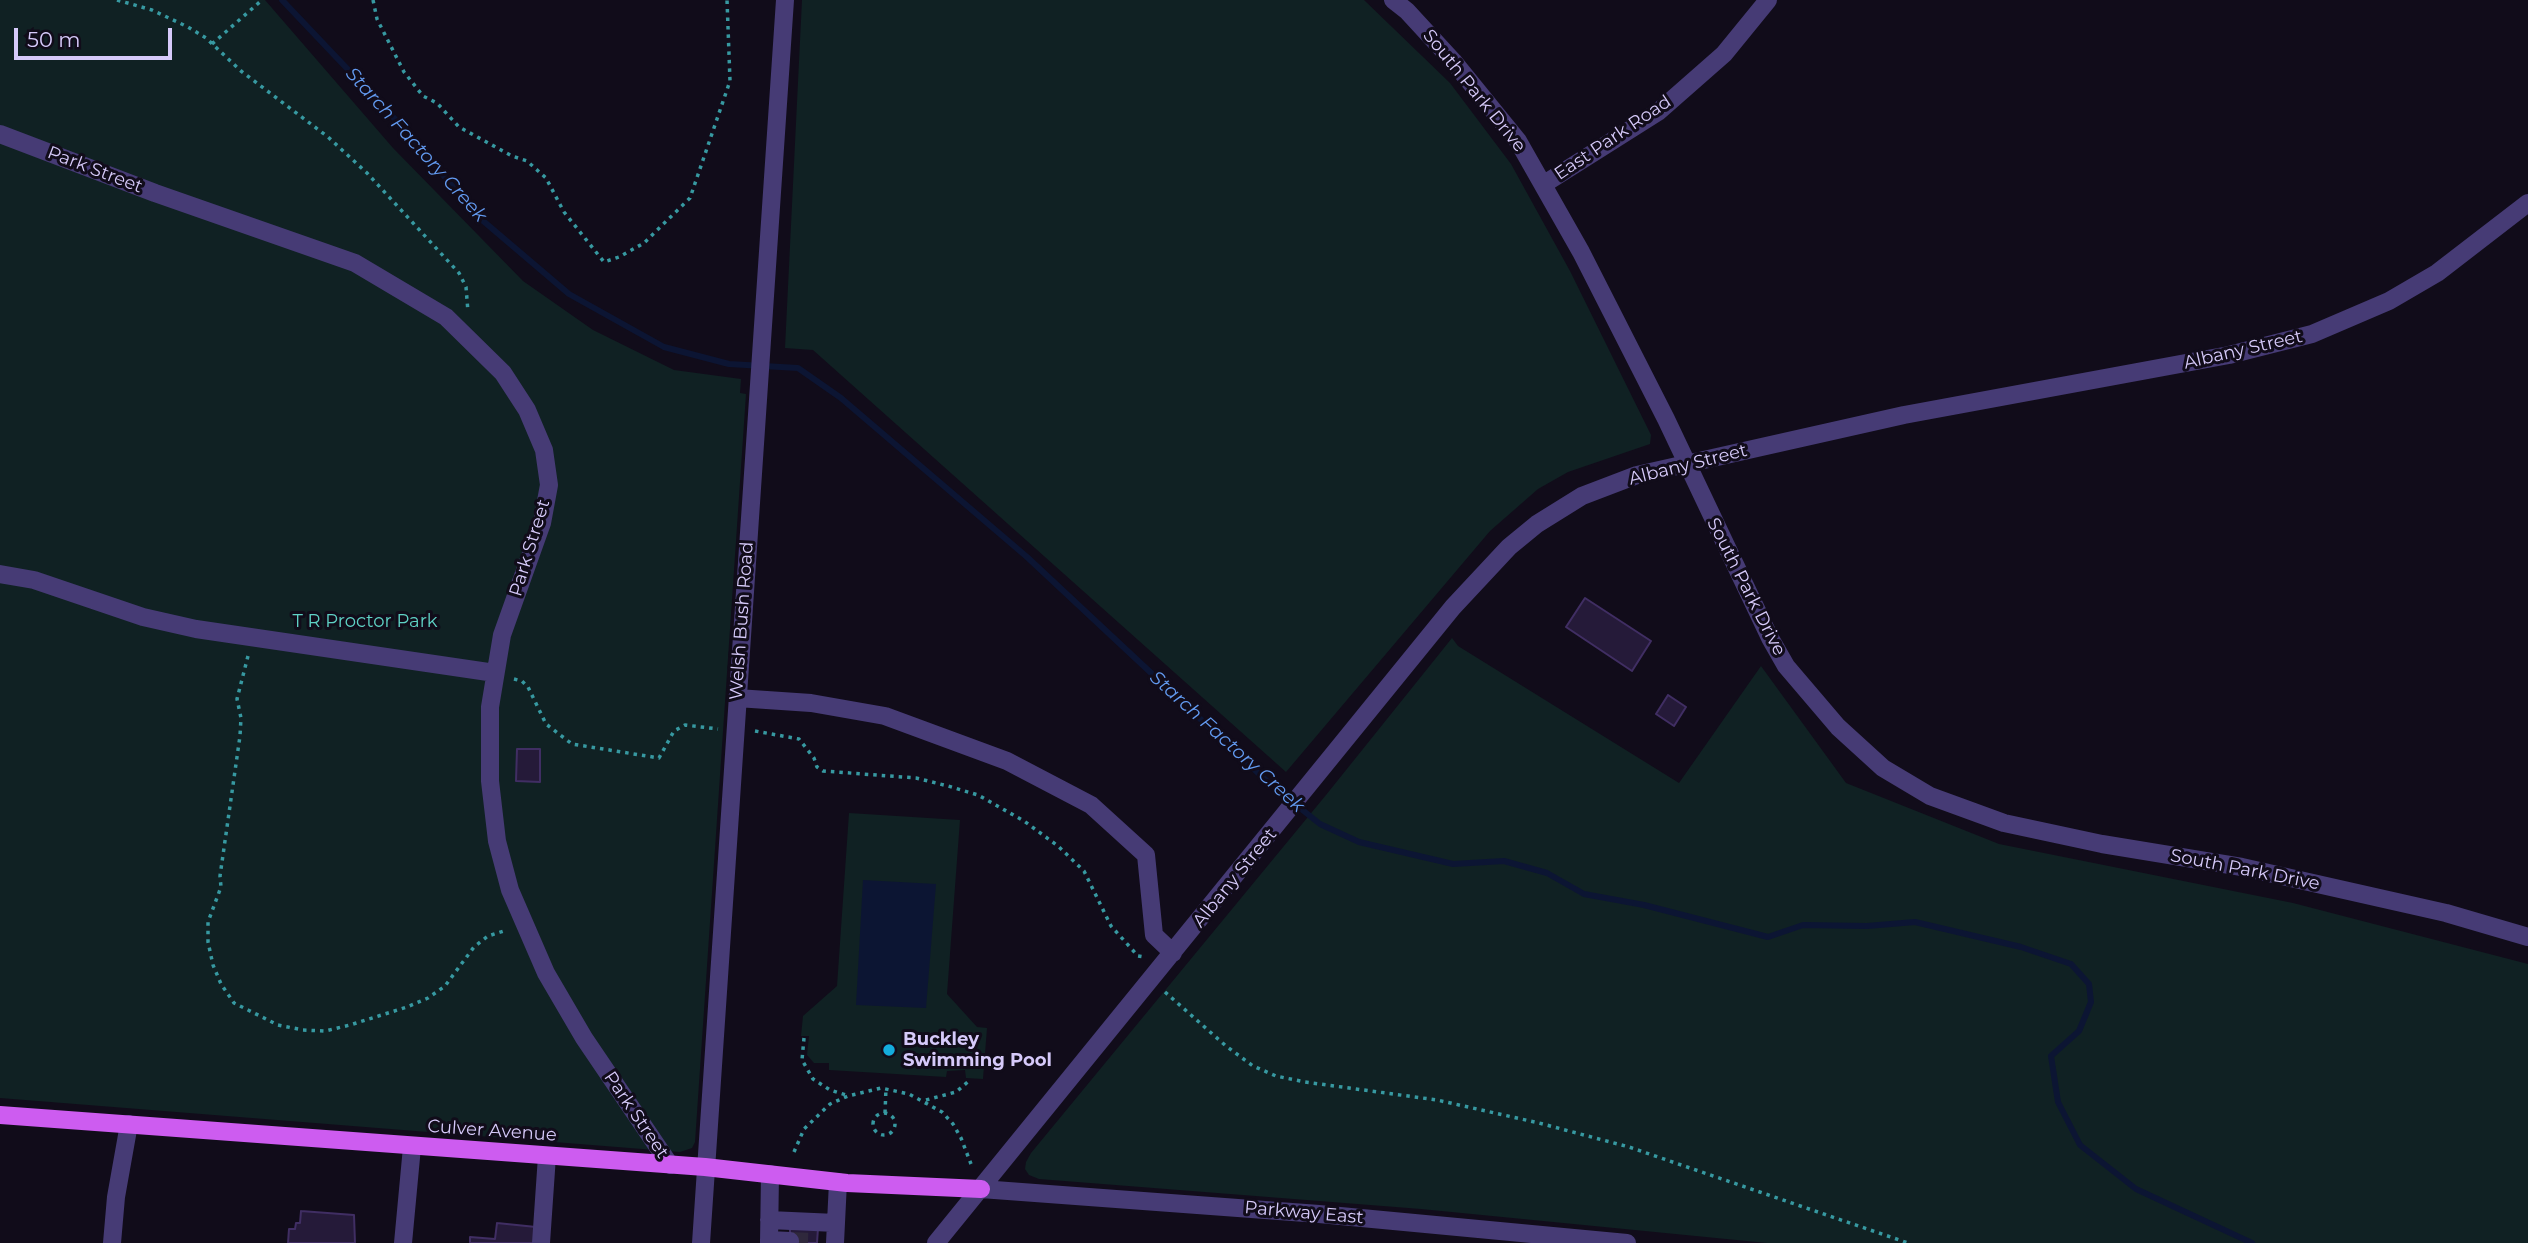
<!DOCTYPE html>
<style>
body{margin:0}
#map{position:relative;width:2528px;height:1243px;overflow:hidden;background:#110c1a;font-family:Montserrat,sans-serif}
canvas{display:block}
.scale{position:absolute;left:14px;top:28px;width:158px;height:32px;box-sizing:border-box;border:4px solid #d6cafa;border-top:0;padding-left:9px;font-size:21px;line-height:24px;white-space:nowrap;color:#d6cafa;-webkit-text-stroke:5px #110c1a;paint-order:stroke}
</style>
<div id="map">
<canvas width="2528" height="1243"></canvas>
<div class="scale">50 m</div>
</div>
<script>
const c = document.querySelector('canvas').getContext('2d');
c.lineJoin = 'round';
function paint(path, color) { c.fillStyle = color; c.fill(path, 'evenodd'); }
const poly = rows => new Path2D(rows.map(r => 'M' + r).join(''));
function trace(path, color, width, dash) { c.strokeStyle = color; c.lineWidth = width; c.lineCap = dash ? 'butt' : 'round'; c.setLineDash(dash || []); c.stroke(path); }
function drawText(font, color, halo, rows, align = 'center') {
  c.font = font + ' Montserrat,sans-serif'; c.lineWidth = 6; c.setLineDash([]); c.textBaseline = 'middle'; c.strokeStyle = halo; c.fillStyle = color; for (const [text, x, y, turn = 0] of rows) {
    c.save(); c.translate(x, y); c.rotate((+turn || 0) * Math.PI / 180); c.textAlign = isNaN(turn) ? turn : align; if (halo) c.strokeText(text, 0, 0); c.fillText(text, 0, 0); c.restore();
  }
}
paint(poly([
 [0,0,265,0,393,148,523,281,593,330,674,370,741,379,740,393,746,394,695,1142,692,1148,680,1152,0,1098],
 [802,0,1364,0,1450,83,1511,164,1570,271,1651,435,1650,444,1568,472,1538,489,1490,531,1286,772,813,350,785,348],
 [1452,638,1458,646,1679,783,1761,666,1846,783,1999,844,2293,903,2528,964,2528,1243,1767,1243,1421,1209,1039,1179,1029,1175,1025,1169,1026,1162,1031,1153,1326,795],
 [849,813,960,820,947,994,977,1027,987,1028,983,1079,966,1078,965,1070,947,1071,946,1077,829,1070,829,1063,814,1063,807,1055,809,1036,801,1036,803,1016,837,986]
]), '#102123');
paint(poly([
 [863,880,936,884,926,1008,856,1005]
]), '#0c1533');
trace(poly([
 [282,0,412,137,475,214,569,294,664,347,729,364,798,368,841,398,1027,557,1270,784,1320,824,1359,842,1453,864,1504,861,1547,873,1584,894,1644,905,1768,937,1803,925,1867,926,1915,922,2021,947,2071,964,2089,984,2091,1002,2079,1031,2051,1056,2058,1102,2080,1145,2136,1189,2252,1243]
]), '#0c1533', 6);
const building = poly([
 [1585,598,1651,641,1632,671,1566,627,1585,598],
 [1668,695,1686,707,1674,726,1656,714,1668,695],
 [517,749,540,749,540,782,516,781,517,749],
 [301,1211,354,1215,355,1243,288,1243,289,1229,295,1229,296,1223,300,1223,301,1211],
 [497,1223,536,1227,535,1243,470,1243,470,1237,495,1239,497,1223],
 [790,1227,818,1228,817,1243,790,1243,790,1227]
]);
paint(building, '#251a39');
trace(building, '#402e63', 2);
trace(poly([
 [790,1241,817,1242]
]), '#2f283c', 18, [18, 9]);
trace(poly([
 [117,0,152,10,188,27,206,38,241,71,328,137,367,173,459,273,466,287,468,312],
 [373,0,377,19,404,72,423,96,437,103,459,127,512,156,527,161,546,178,564,212,604,262,619,257,644,243,690,198,730,81,727,0],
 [212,44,262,0],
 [248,656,237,699,241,718,240,736,220,876,221,887,208,922,208,942,213,965,221,984,234,1003,278,1025,303,1030,325,1031,350,1025,407,1007,428,998,445,986,474,947,488,936,507,930],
 [514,679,522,681,528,687,546,724,572,744,659,758,674,731,685,725,718,729],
 [755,731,799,739,814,758,817,767,823,771,916,778,948,786,978,795,1024,821,1058,846,1084,871,1111,926,1138,956,1144,957],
 [1165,992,1226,1046,1253,1066,1276,1076,1305,1082,1437,1100,1539,1123,1629,1147,1908,1243],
 [804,1038,802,1060,813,1079,830,1090,846,1095],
 [926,1100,956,1092,970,1080],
 '873 1124a11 11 0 1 1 22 0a11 11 0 1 1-22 0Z',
 [885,1113,886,1088],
 [794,1152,804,1129,830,1104,848,1096,881,1088,909,1094,942,1112,953,1124,961,1138,971,1164]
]), '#3799a1', 3.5, [3.5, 5]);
trace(poly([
 [1393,0,1407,11,1453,61,1518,141,1581,252,1666,419,1770,638,1786,666,1838,727,1883,768,1930,796,2004,823,2102,844,2242,867,2446,913,2528,937],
 [0,134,155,193,355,263,446,317,503,373,527,410,544,450,549,485,542,523,502,635,490,707,490,781,497,841,510,890,546,973,584,1038,670,1165],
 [1544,184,1658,112,1724,54,1768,0],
 [0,574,34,580,143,617,196,629,495,673],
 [737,698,811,703,885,716,1007,761,1091,805,1146,855,1154,935,1173,953],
 [981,1189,1319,1214,1627,1243],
 [769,1220,836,1223],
 [769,1240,790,1241],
 [112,1243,116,1197,129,1124],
 [403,1243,412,1147],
 [541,1243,547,1156],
 [701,1243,785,0],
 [769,1243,770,1174],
 [835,1243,838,1182],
 [936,1243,1453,607,1509,547,1537,524,1582,496,1637,475,1904,415,2229,355,2312,334,2389,301,2437,273,2528,203]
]), '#463b75', 18);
trace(poly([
 [0,1115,705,1167,847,1183,981,1189]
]), '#cd5cf0', 18);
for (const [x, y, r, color] of [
 [889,1050,7,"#14acdc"]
]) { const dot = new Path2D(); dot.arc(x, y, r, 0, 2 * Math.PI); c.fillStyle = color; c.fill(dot); trace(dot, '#110c1a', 2.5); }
drawText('18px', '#d6cafa', '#110c1a', [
 ["South Park Drive",1474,91,51],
 ["East Park Road",1613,138,-34],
 ["Park Street",95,170,21],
 ["Albany Street",2243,350,-13],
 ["Albany Street",1688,465,-14],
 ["Park Street",530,548,-73],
 ["South Park Drive",1746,587,63],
 ["Welsh Bush Road",742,621,-86],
 ["South Park Drive",2245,870,11],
 ["Albany Street",1235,878,-51],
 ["Park Street",636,1115,56],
 ["Culver Avenue",492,1131,4],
 ["Parkway East",1304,1213,5]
]);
drawText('18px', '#5fd2c5', '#110c1a', [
 ["T R Proctor Park",365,622]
]);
drawText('bold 18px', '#d6cafa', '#110c1a', [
 ["Buckley",903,1040],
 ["Swimming Pool",903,1061]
], 'left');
drawText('italic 19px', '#629af0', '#110c1a', [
 ["Starch Factory Creek",416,145,48],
 ["Starch Factory Creek",1227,742,42]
]);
</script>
